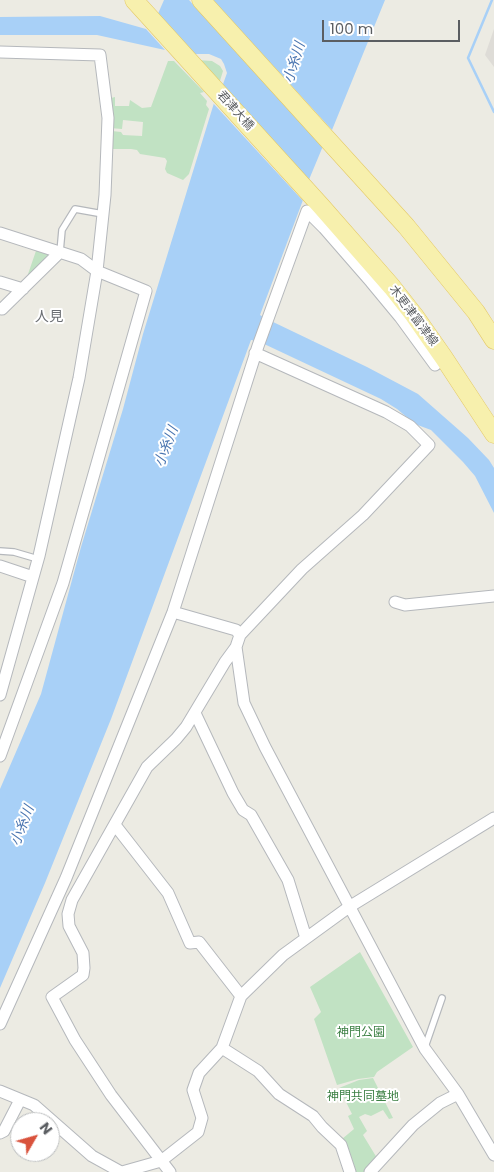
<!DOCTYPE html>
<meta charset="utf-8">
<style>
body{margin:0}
#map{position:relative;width:494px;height:1172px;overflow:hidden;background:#ecebe3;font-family:Poppins,sans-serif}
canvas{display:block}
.north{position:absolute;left:10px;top:1112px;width:50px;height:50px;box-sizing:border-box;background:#fff;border:1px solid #bdbfc0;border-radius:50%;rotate:52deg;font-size:14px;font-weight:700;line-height:20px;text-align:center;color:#5b5e62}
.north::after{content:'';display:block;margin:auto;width:18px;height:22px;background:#d9523c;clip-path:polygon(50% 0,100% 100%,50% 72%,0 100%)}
.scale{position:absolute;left:322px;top:20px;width:138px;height:22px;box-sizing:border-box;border:2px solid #5b5e62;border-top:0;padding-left:6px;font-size:15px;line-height:18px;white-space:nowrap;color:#5b5e62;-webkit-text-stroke:4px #fff;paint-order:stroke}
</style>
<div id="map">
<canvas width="494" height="1172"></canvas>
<div class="north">N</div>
<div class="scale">100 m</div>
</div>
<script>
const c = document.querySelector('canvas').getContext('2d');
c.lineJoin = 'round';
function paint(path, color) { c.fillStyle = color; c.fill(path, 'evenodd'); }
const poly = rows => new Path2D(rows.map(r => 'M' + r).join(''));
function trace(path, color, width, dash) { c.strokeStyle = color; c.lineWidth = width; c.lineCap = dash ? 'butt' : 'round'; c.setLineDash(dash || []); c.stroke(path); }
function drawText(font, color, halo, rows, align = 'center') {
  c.font = font + ' Poppins,"Noto Sans JP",sans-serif'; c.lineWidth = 4; c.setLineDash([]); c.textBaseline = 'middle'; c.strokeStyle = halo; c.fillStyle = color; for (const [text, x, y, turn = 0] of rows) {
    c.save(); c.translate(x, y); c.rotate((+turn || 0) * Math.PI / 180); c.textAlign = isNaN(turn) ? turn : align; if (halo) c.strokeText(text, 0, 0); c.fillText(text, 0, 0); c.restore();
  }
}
paint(poly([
 [494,29,494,67,485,55]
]), '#dedcd7');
paint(poly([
 [197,60,212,61,220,66,223,71,219,84],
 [168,61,174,61,204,92,200,93,207,101,206,105,209,109,189,174,183,180,167,173,165,169,167,161,165,158,140,154,137,150,131,149,111,149,112,131,121,132,123,135,142,136,143,122,123,120,122,129,110,128,111,98,115,97,115,106,129,106,130,100,142,108,151,107],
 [37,248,48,252,50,255,27,277],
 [360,952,413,1047,377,1072,374,1077,358,1079,337,1085,314,1019,321,1012,310,987],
 [373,1078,393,1118,389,1119,383,1110,371,1116,365,1114,359,1117,367,1131,363,1135,377,1158,364,1172,355,1172,342,1139,354,1129,348,1116,352,1114,339,1088,359,1080]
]), '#c1e2c3');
paint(poly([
 [164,0,189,0,323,146,308,182,222,87,227,73,224,64,221,59,209,54,192,54,157,16],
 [212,0,385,0,332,130,289,83],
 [100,16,146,29,165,50,97,35,0,35,0,17],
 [214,103,303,200,260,315,265,318,257,341,251,340,111,719,45,883,0,988,0,789,41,694,81,547,123,409,143,334],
 [271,321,367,367,418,394,468,438,489,460,494,468,494,513,475,476,463,462,431,430,415,424,397,409,381,399,262,343]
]), '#a8d0f7');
paint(poly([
 [214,101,305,200,304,202,212,102]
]), '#ecebe3');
trace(poly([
 [492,0,468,58,494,112]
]), '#a8d0f7', 2.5);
const lane = poly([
 [60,252,62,230,75,209,103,214],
 [0,551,14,552,38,559],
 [425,1047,442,998]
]);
const street = poly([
 [0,52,100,55,108,118,105,195,97,271,79,378,39,556,0,695],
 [0,233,81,259,97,271,146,291,63,583,0,756],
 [0,282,23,289],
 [2,309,60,252],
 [0,566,33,577],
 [395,602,405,605,494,596],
 [173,612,236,630,240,635],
 [236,647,244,703,265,747,425,1049,458,1094,494,1155],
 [195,713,233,793,243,810,251,815,288,880,306,938],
 [115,825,168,893,190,943,199,942,241,996],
 [0,1024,66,878,173,612,258,346,307,211,324,228,371,282,400,317,435,365,444,358],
 [222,1048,258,1071,279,1094,313,1116,322,1127,341,1145,350,1172],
 [0,1091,34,1105,92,1156,121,1172],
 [0,1133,4,1131,20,1100],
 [122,1172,161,1161,198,1132,202,1118,193,1090,199,1073,222,1048,241,996,283,955,349,907,494,818],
 [170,1172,111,1095,75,1040,52,997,83,975,84,968,83,953,69,926,68,914,72,900,147,767,176,739,186,727,225,662,236,647,240,635,302,569,363,515,429,445,410,426,386,412,255,353],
 [370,1172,413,1125,440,1103,458,1094]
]);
const primary = poly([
 [134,0,321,206,392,287,414,315,444,358,494,434],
 [201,0,406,226,476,312,494,340]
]);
trace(lane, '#b5b8bc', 8);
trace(street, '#b5b8bc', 13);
trace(primary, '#e4c864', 19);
trace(lane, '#fff', 5.5);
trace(street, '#fff', 11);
trace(primary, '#f7f0ad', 18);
drawText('12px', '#5b5e62', '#fff', [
 ["君津大橋",235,111,48],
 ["木更津富津線",413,316,53]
]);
drawText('12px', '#3c8044', '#fff', [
 ["神門公園",361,1033],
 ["神門共同墓地",363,1097]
]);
drawText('italic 14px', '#4a75b0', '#fff', [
 ["小糸川",295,63,-73],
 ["小糸川",167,447,-69],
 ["小糸川",23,826,-69]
]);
drawText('14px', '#6c6f74', '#fff', [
 ["人見",49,317]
]);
</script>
